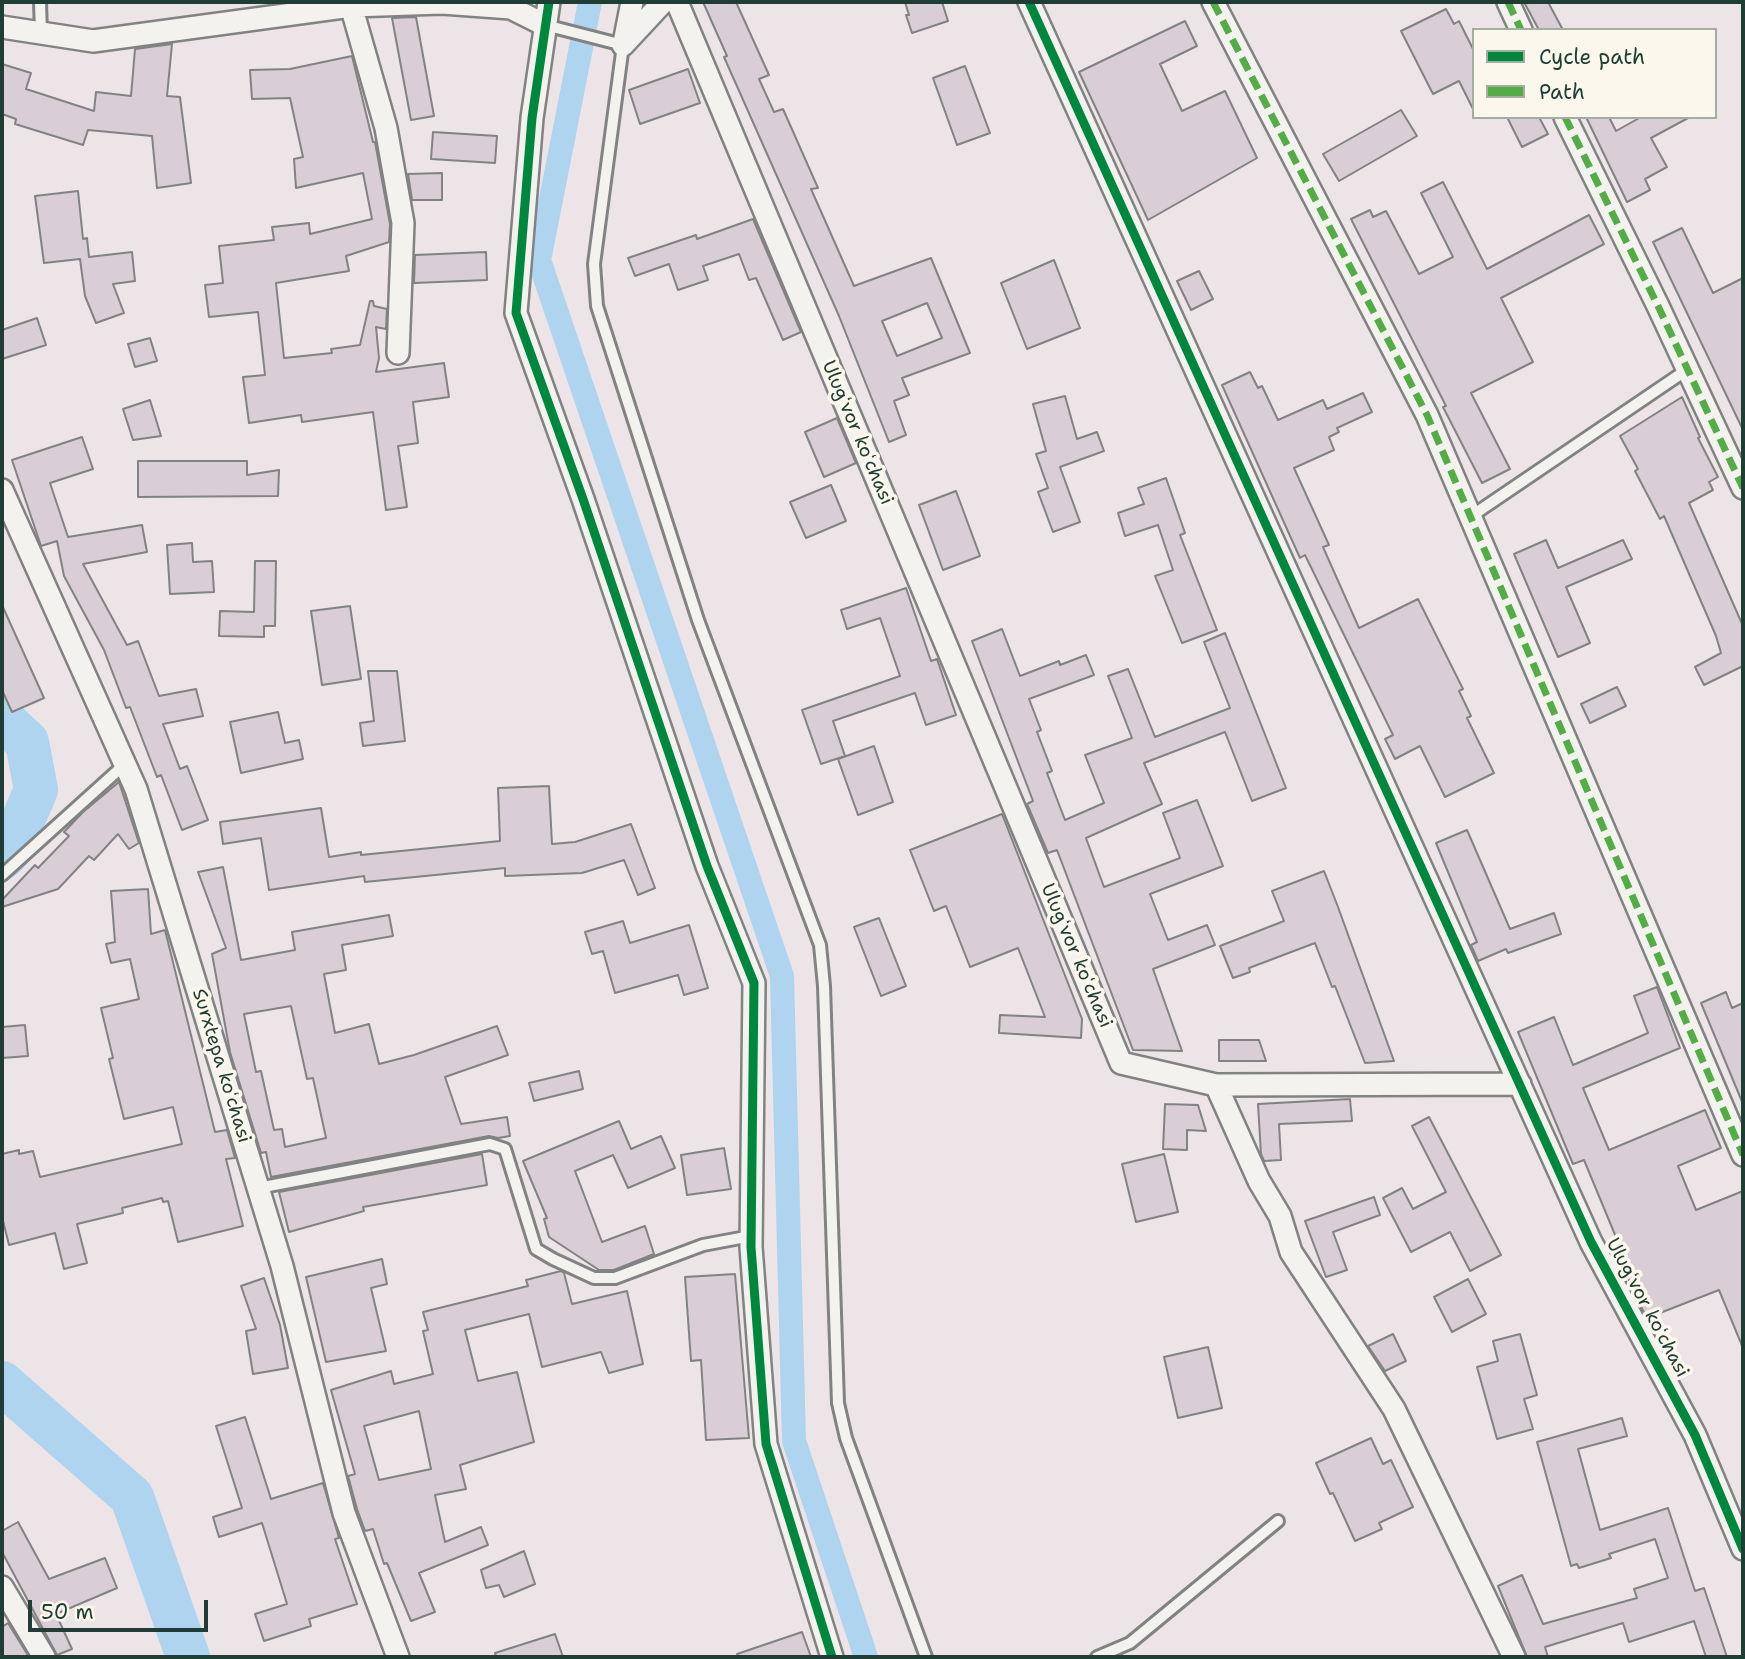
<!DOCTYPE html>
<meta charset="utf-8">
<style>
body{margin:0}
#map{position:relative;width:1745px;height:1659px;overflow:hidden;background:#ece4e6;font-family:"Shantell Sans",sans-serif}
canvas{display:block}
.frame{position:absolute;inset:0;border:4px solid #1f3d34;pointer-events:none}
.legend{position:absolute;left:1472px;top:28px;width:245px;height:91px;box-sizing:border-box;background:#fbf7ec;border:2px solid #a3ada2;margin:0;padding:9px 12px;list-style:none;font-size:21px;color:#1f3d34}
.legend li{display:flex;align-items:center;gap:14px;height:35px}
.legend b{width:35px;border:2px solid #a3ada2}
.scale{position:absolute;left:28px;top:1600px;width:180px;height:32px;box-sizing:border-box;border:4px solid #1f3d34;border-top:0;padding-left:9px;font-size:21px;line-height:24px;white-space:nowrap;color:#1f3d34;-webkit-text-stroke:5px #fbf7ec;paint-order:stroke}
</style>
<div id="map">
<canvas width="1745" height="1659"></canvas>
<div class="frame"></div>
<ul class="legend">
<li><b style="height:9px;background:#00873e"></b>Cycle path</li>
<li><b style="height:9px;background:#52ad45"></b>Path</li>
</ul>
<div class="scale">50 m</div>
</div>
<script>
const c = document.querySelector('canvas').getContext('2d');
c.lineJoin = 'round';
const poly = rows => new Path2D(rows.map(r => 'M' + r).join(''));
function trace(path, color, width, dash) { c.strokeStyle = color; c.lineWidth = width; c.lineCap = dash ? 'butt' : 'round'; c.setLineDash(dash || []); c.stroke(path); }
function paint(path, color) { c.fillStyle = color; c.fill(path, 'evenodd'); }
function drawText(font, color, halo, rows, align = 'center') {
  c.font = font + ' "Shantell Sans",sans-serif'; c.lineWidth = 7; c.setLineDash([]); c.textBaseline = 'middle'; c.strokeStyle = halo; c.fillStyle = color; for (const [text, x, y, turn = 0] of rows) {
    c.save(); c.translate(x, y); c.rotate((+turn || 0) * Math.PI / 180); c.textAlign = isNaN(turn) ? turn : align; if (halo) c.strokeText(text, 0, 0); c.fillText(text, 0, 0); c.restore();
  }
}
trace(poly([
 [590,2,539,260,782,976,794,1441,866,1657]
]), '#aed4ef', 24);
trace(poly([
 [2,719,27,742,36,790,10,850,2,858],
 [2,1383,132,1497,188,1657]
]), '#aed4ef', 44);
const building = poly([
 [703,2,736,2,769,75,759,79,774,112,783,109,818,188,811,189,854,286,931,258,970,353,902,378,909,395,894,401,906,435,889,442,839,316,724,57,727,56,703,2],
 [927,303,942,338,897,356,882,321,927,303],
 [905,2,942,2,948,21,912,33,906,15,909,15,905,2],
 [1524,2,1548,2,1563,30,1539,30,1524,2],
 [1446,9,1454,24,1459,21,1474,51,1474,111,1459,81,1433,94,1401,31,1446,9],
 [416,17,434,116,411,120,392,18,416,17],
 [1185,21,1197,46,1160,64,1182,111,1225,91,1257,158,1148,220,1079,72,1185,21],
 [172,44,167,96,180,97,191,183,157,188,152,136,88,130,83,145,15,124,16,119,2,114,2,64,31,73,26,89,94,111,96,92,131,96,135,49,172,44],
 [352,56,373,142,375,142,390,224,389,242,346,256,349,271,276,283,284,358,332,353,331,349,360,345,370,301,373,301,374,306,387,309,386,329,376,327,379,358,376,372,444,363,449,397,413,402,418,443,398,446,407,507,386,510,373,412,302,422,301,415,249,423,243,377,265,375,258,312,209,317,205,285,223,283,219,246,274,240,272,227,309,223,310,234,372,219,363,173,296,188,294,159,303,157,290,98,252,99,250,70,290,69,352,56],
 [965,66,990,133,957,145,933,78,965,66],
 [688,69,700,103,640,124,629,90,688,69],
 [1401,110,1417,136,1339,181,1323,154,1401,110],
 [1507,117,1539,117,1548,134,1522,147,1507,117],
 [1586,117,1609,117,1616,131,1641,117,1690,117,1651,138,1667,167,1645,179,1650,190,1627,202,1586,117],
 [433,132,497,136,495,163,431,159,433,132],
 [442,173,442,200,412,200,408,174,442,173],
 [1443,182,1487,269,1589,215,1604,244,1501,298,1533,362,1471,393,1510,469,1482,483,1443,407,1446,406,1351,219,1370,210,1373,217,1386,211,1419,274,1453,257,1421,193,1443,182],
 [78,191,83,239,87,238,89,257,132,252,135,281,113,284,124,313,96,323,85,296,80,259,44,263,35,196,78,191],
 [753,219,801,332,783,340,756,278,749,280,739,254,703,266,708,280,678,290,669,264,635,276,628,258,696,235,697,239,753,219],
 [1682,228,1713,293,1743,278,1743,430,1653,242,1682,228],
 [486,252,487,280,414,283,415,255,486,252],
 [1054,260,1080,328,1027,349,1001,283,1054,260],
 [1199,271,1213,299,1191,310,1177,281,1199,271],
 [37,318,46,345,2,359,2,330,37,318],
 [150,338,157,361,135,367,128,344,150,338],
 [1250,372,1258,388,1262,386,1278,420,1323,400,1327,409,1363,393,1372,412,1337,428,1339,432,1329,437,1334,450,1294,468,1329,545,1323,547,1359,628,1418,599,1463,689,1459,691,1471,716,1467,718,1494,773,1445,797,1420,746,1395,759,1385,739,1393,735,1389,727,1305,555,1300,558,1222,385,1250,372],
 [1065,396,1077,439,1097,432,1104,451,1060,467,1080,522,1053,532,1038,492,1048,488,1036,454,1046,451,1033,404,1065,396],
 [1682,397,1700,437,1698,438,1718,477,1709,482,1713,490,1689,503,1743,626,1743,666,1704,685,1695,667,1721,653,1716,636,1664,516,1660,519,1635,471,1638,469,1620,436,1682,397],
 [150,400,161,436,133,440,123,409,150,400],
 [837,418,856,463,824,477,805,432,837,418],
 [82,437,93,469,50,483,68,537,142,525,147,552,83,564,127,645,138,641,159,696,196,689,203,716,163,724,180,769,187,766,208,820,182,830,161,775,157,777,130,707,126,708,104,650,64,576,57,541,41,546,12,460,82,437],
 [138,461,247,461,247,475,279,470,278,496,138,497,138,461],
 [1166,478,1185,533,1180,535,1217,630,1182,643,1155,576,1173,570,1158,525,1125,536,1118,513,1144,504,1138,488,1166,478],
 [831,485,846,521,806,538,790,502,831,485],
 [956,491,980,556,943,570,919,505,956,491],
 [1546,540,1558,568,1623,540,1632,559,1566,587,1590,643,1558,657,1514,554,1546,540],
 [192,543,193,562,212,561,214,592,170,594,167,545,192,543],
 [255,561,276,561,275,626,264,626,264,637,219,636,220,611,254,612,255,561],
 [906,588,931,661,937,659,956,715,926,725,915,693,833,721,845,756,821,764,802,710,900,676,880,618,847,629,841,610,906,588],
 [2,605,44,698,12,712,2,690,2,605],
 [350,606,361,679,322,685,311,611,350,606],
 [1002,629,1020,676,1059,661,1060,665,1086,655,1094,675,1029,699,1041,730,1037,732,1052,771,1047,773,1065,820,1104,803,1085,755,1132,738,1108,676,1128,669,1155,737,1230,708,1204,642,1225,633,1286,788,1252,801,1225,732,1144,763,1162,804,1086,838,1104,887,1180,858,1163,813,1197,800,1223,866,1150,894,1168,940,1207,925,1215,945,1153,969,1182,1051,1133,1050,1057,850,1048,853,1027,804,1033,801,972,641,1002,629],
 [368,671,397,671,405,741,363,746,360,723,374,721,368,671],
 [1617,687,1626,706,1590,723,1581,704,1617,687],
 [278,712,285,743,299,740,303,759,241,773,230,722,278,712],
 [874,746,893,802,858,815,838,759,874,746],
 [119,782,139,843,129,849,118,834,94,860,89,856,58,889,2,907,2,900,35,865,38,868,69,836,64,832,83,812,119,782],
 [549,786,552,844,575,842,631,824,655,888,638,895,624,860,582,873,505,876,505,868,365,882,364,876,269,890,261,838,223,844,220,822,321,808,329,857,361,852,361,855,500,841,498,788,549,786],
 [1002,814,1082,1019,1081,1038,999,1033,1000,1015,1045,1017,1018,948,970,967,946,906,934,911,910,850,1002,814],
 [1467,830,1510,929,1554,913,1561,934,1508,953,1506,949,1478,961,1471,945,1477,942,1436,843,1467,830],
 [223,867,241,960,295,950,292,932,389,915,393,936,342,945,346,970,324,974,335,1033,369,1024,379,1064,414,1055,497,1026,508,1055,445,1077,461,1124,507,1117,510,1136,498,1138,489,1136,271,1177,266,1152,261,1153,230,1052,212,954,226,948,198,872,223,867],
 [291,1006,307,1079,313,1078,326,1138,285,1147,282,1129,274,1130,261,1071,256,1072,244,1014,291,1006],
 [1324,871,1338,907,1394,1061,1365,1063,1335,986,1332,987,1315,943,1249,968,1250,972,1233,978,1220,946,1284,921,1272,891,1324,871],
 [148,889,151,934,165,930,215,1132,227,1130,235,1158,226,1159,243,1226,178,1242,168,1201,163,1202,162,1198,122,1208,123,1213,77,1224,87,1263,64,1269,55,1233,9,1245,2,1217,2,1154,19,1150,19,1154,33,1151,40,1177,182,1144,173,1107,124,1119,109,1059,113,1058,101,1008,139,999,130,959,111,963,106,944,115,942,111,891,148,889],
 [879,918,906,986,881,996,854,927,879,918],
 [623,921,630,943,689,925,708,988,684,995,678,975,615,993,603,951,592,954,585,932,623,921],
 [1657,987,1680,1048,1583,1088,1609,1150,1705,1110,1721,1148,1678,1166,1696,1210,1743,1191,1743,1348,1719,1290,1647,1318,1635,1295,1614,1244,1618,1242,1584,1160,1573,1164,1518,1032,1554,1017,1573,1065,1648,1033,1634,996,1657,987],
 [1726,992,1732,1008,1743,1003,1743,1104,1701,1003,1726,992],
 [25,1025,28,1056,2,1058,2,1027,25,1025],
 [1219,1040,1259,1040,1266,1061,1219,1061,1219,1040],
 [579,1071,583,1089,534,1101,529,1083,579,1071],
 [1350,1099,1352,1121,1279,1124,1281,1160,1264,1161,1261,1154,1258,1104,1350,1099],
 [1165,1104,1198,1105,1206,1131,1187,1130,1187,1150,1163,1149,1165,1104],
 [1429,1117,1501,1255,1470,1271,1450,1232,1411,1252,1383,1198,1402,1188,1413,1209,1446,1192,1412,1126,1429,1117],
 [619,1121,631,1149,661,1136,675,1168,628,1188,613,1155,575,1171,602,1242,645,1226,654,1254,614,1270,599,1270,549,1237,544,1219,547,1218,523,1161,619,1121],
 [724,1148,731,1189,687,1195,681,1155,724,1148],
 [482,1154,487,1185,363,1207,364,1211,289,1232,279,1192,482,1154],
 [1164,1154,1178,1212,1136,1222,1122,1164,1164,1154],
 [1374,1197,1380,1215,1333,1232,1347,1270,1326,1277,1305,1221,1374,1197],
 [382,1259,387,1284,371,1288,386,1351,326,1362,306,1277,382,1259],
 [561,1271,564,1273,572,1304,627,1291,643,1364,609,1373,601,1352,542,1367,529,1314,465,1330,478,1381,517,1372,534,1442,460,1465,466,1489,435,1495,445,1542,481,1527,488,1545,419,1573,435,1612,411,1621,387,1563,384,1564,373,1529,365,1531,357,1509,348,1476,355,1474,331,1390,391,1371,394,1384,433,1374,423,1331,428,1330,423,1312,528,1286,526,1280,561,1271],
 [419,1411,431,1469,379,1480,364,1426,419,1411],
 [735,1274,749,1438,706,1440,701,1360,691,1361,685,1277,735,1274],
 [264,1278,280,1325,288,1368,253,1374,246,1331,256,1329,241,1286,264,1278],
 [1468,1279,1486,1314,1452,1332,1434,1297,1468,1279],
 [1393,1334,1406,1361,1385,1371,1368,1346,1393,1334],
 [1520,1334,1537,1395,1524,1399,1533,1429,1497,1439,1477,1367,1498,1361,1493,1341,1520,1334],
 [1208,1347,1222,1408,1178,1418,1164,1357,1208,1347],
 [245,1417,271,1499,323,1483,339,1538,335,1539,357,1604,309,1619,311,1626,264,1641,255,1614,287,1604,262,1523,219,1537,213,1517,242,1508,216,1426,245,1417],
 [1622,1418,1627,1436,1578,1449,1600,1530,1668,1508,1695,1591,1704,1588,1727,1657,1706,1657,1694,1621,1629,1642,1623,1623,1545,1647,1548,1657,1527,1657,1498,1586,1522,1575,1543,1624,1637,1598,1634,1589,1668,1578,1655,1539,1609,1554,1611,1558,1579,1568,1577,1564,1571,1566,1537,1442,1622,1418],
 [1371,1438,1383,1464,1391,1460,1413,1507,1379,1523,1382,1529,1355,1541,1333,1493,1330,1494,1316,1463,1371,1438],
 [18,1522,49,1579,105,1558,117,1588,56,1614,72,1649,57,1655,2,1552,2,1531,18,1522],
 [524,1551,535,1584,504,1597,499,1585,486,1588,481,1570,524,1551],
 [8,1623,29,1657,2,1657,2,1627,8,1623],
 [802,1632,811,1657,738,1657,737,1654,802,1632],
 [555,1634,563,1657,496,1657,495,1653,555,1634]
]);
paint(building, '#d9cdd6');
trace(building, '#818382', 2);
const service = poly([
 [40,2,41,33],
 [545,25,623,45,594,264,597,306,698,620,820,945,824,986,838,1403,846,1438,926,1657],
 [1470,517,1688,369],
 [2,875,125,764],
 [258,1188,490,1144,505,1149,536,1249,553,1259,594,1278,615,1278,703,1245,751,1236],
 [1097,1657,1130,1643,1278,1521]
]);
const minor = poly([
 [350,2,386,128,403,223,398,353],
 [549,2,532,118,516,313,583,499,707,866,754,983,751,1247,766,1444,832,1657],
 [677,2,1121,1063,1216,1085,1520,1084],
 [1029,2,1591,1242,1695,1435,1743,1549],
 [1213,2,1427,415,1743,1155],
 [1508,2,1521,30],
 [2,27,93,41,351,6,442,3,511,8,545,25],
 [624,43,632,2],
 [623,45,663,2],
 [1565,117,1658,306,1743,488],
 [2,490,136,789,282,1266,344,1513,398,1657],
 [1216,1085,1259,1181,1280,1216,1291,1252,1394,1409,1514,1657],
 [2,1587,44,1657]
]);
trace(service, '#818382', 16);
trace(minor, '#818382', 26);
trace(service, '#f4f2ef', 10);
trace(minor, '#f4f2ef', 21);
trace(poly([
 [1213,2,1427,415,1743,1155],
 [1508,2,1521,30],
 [1565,117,1658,306,1743,488]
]), '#52ad45', 7, [14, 7]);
trace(poly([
 [549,2,532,118,516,313,583,499,707,866,754,983,751,1247,766,1444,832,1657],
 [1029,2,1591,1242,1695,1435,1743,1549]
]), '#00873e', 9);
drawText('19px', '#1f3d34', '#fbf7ec', [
 ["Ulugʻvor koʻchasi",857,433,67],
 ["Ulugʻvor koʻchasi",1076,956,67],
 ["Surxtepa koʻchasi",221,1066,73],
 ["Ulugʻvor koʻchasi",1647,1308,62]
]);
</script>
